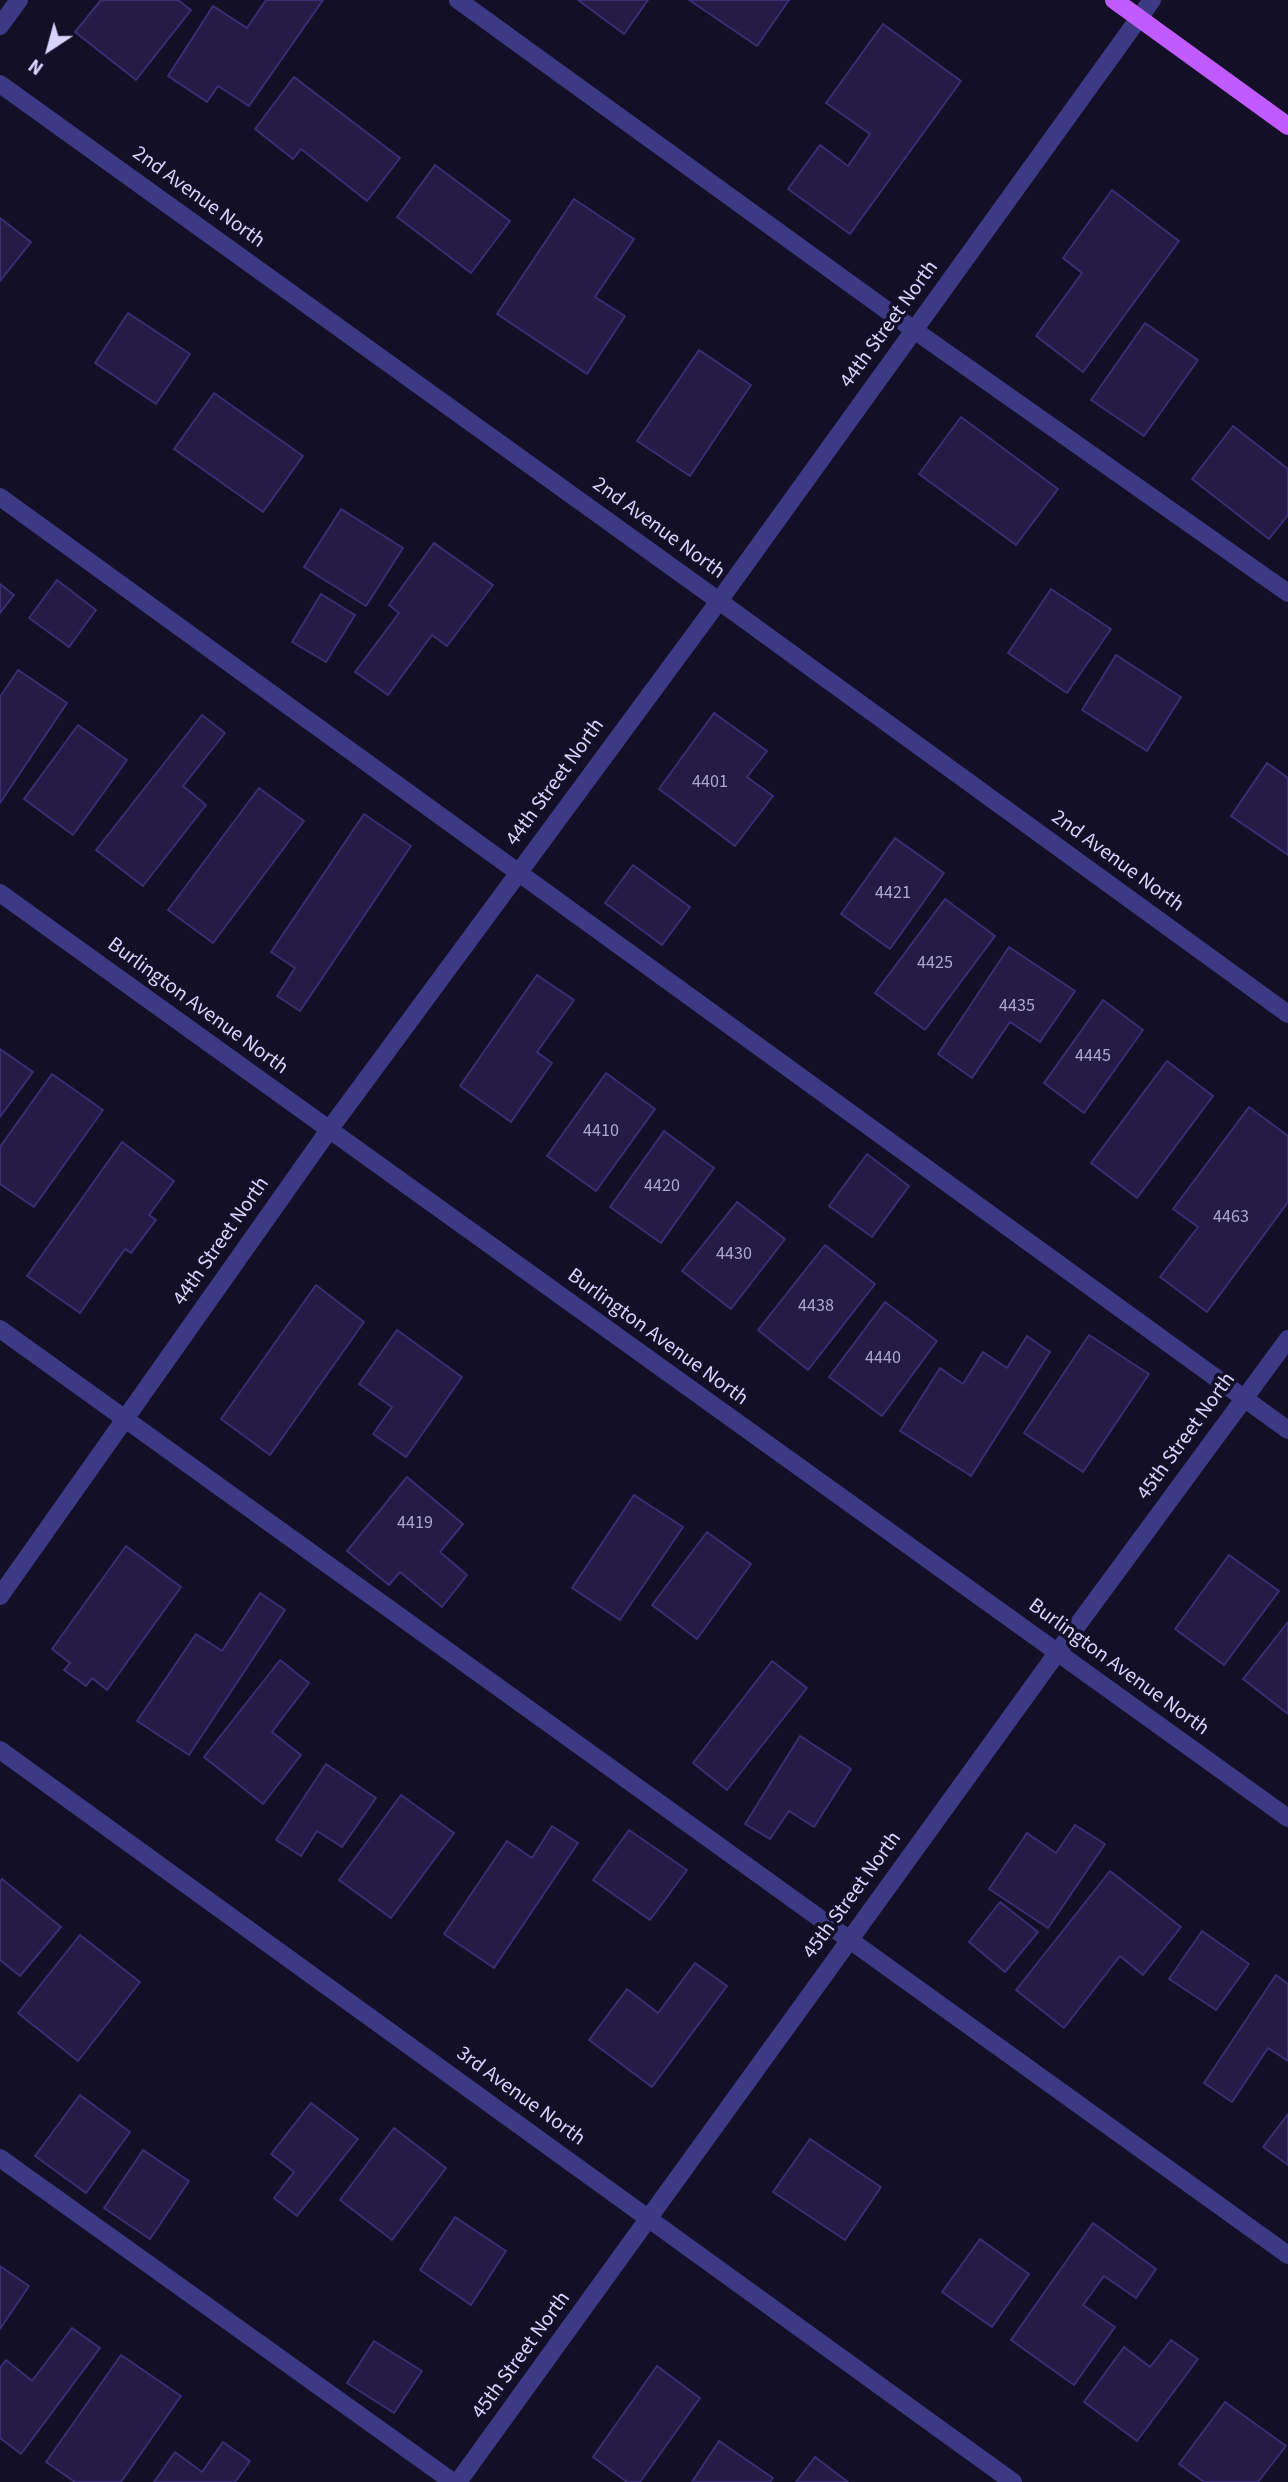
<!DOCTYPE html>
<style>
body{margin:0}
#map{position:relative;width:1288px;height:2482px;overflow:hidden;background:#130f26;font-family:"Source Sans 3",sans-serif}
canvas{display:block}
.north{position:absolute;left:14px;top:14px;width:70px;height:70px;-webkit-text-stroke:5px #130f26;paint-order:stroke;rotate:216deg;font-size:19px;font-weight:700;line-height:28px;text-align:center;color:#d9d4ff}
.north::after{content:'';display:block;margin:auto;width:24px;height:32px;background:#d9d4ff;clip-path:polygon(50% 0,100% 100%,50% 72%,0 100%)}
</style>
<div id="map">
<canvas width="1288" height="2482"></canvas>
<div class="north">N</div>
</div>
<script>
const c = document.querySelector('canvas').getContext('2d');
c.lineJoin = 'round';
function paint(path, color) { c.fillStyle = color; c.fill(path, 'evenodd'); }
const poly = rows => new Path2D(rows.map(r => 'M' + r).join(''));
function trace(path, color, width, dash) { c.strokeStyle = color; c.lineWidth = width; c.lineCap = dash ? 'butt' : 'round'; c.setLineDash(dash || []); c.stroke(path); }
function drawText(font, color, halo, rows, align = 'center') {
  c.font = font + ' "Source Sans 3",sans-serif'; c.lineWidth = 7; c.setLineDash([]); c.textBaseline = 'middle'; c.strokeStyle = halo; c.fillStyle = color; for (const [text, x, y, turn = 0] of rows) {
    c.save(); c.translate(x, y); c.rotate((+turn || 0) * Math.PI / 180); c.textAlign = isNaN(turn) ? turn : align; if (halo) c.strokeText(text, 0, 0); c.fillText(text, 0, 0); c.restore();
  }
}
const building = poly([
 [101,0,178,0,191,10,136,80,75,32,101,0],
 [266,0,323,0,249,106,218,86,207,102,168,76,213,6,247,28,266,0],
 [578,0,648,0,624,34,578,0],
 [689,0,789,0,757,46,689,0],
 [883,24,961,81,850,234,788,189,820,145,848,166,870,134,826,103,883,24],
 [294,77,400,158,367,201,301,149,293,159,255,129,294,77],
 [435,165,510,221,471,273,397,217,435,165],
 [1112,190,1179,241,1083,372,1036,336,1082,273,1063,258,1112,190],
 [574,199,634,239,595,297,625,316,587,374,497,314,574,199],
 [0,218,31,242,0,281,0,218],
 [128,313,190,354,156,404,95,363,128,313],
 [1145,323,1198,360,1144,436,1091,400,1145,323],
 [699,350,751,385,690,476,637,441,699,350],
 [214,393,303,456,263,512,174,449,214,393],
 [961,417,1058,489,1016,545,919,474,961,417],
 [1233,426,1288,469,1288,515,1269,539,1192,479,1233,426],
 [341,509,403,548,366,606,304,567,341,509],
 [434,543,493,585,447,646,432,635,388,695,355,672,399,613,389,605,434,543],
 [57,580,96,610,69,647,29,618,57,580],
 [0,584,14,595,0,613,0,584],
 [1051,589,1111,629,1067,693,1008,653,1051,589],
 [321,594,355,615,326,662,292,642,321,594],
 [1116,655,1181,697,1147,751,1082,710,1116,655],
 [18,670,67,703,0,803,0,697,18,670],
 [714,713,767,751,747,777,773,796,735,846,659,789,714,713],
 [202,715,225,733,183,786,206,805,143,886,96,850,202,715],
 [78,725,127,760,73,835,24,799,78,725],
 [1267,763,1288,778,1288,855,1231,816,1267,763],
 [259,788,304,821,213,943,168,910,259,788],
 [364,814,411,846,300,1011,277,996,295,968,271,952,364,814],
 [895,838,944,873,890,949,841,914,895,838],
 [633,865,690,907,662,945,605,903,633,865],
 [945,899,995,936,925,1030,875,993,945,899],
 [1009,947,1075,991,1040,1042,1010,1022,972,1078,938,1054,1009,947],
 [537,975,574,1000,537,1052,552,1063,511,1122,460,1086,537,975],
 [1103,1000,1143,1030,1084,1113,1044,1083,1103,1000],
 [0,1049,33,1072,0,1117,0,1049],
 [1167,1061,1213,1096,1137,1198,1091,1163,1167,1061],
 [606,1073,655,1109,596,1191,547,1156,606,1073],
 [52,1074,103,1110,34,1207,0,1184,0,1147,52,1074],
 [1249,1107,1288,1136,1288,1202,1207,1312,1160,1277,1198,1227,1173,1209,1249,1107],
 [664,1131,714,1168,661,1243,610,1207,664,1131],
 [122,1142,174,1181,149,1215,156,1220,131,1253,125,1249,80,1313,27,1276,122,1142],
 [867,1154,909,1186,872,1237,829,1206,867,1154],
 [737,1202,785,1239,731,1309,682,1271,737,1202],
 [825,1245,875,1284,808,1370,758,1330,825,1245],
 [316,1285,364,1322,270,1455,221,1419,316,1285],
 [885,1302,937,1341,882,1416,829,1377,885,1302],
 [397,1330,462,1377,406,1457,373,1434,392,1407,359,1384,397,1330],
 [1089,1335,1149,1374,1083,1472,1024,1433,1089,1335],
 [1027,1336,1050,1352,971,1476,900,1431,940,1368,963,1384,983,1352,1007,1368,1027,1336],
 [407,1477,463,1524,440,1552,467,1575,442,1607,400,1572,389,1585,347,1551,407,1477],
 [634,1495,683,1527,620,1620,572,1588,634,1495],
 [707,1532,751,1564,697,1639,652,1605,707,1532],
 [126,1546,181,1587,107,1690,92,1678,86,1686,64,1670,70,1663,52,1649,126,1546],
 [1229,1555,1279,1591,1224,1665,1175,1629,1229,1555],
 [260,1593,285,1610,189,1755,137,1721,196,1634,222,1651,260,1593],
 [1288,1622,1288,1714,1243,1679,1288,1622],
 [280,1660,309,1683,272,1732,301,1755,263,1804,204,1757,280,1660],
 [772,1661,807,1688,727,1790,693,1763,772,1661],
 [800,1736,851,1769,814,1827,789,1811,770,1839,745,1824,800,1736],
 [326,1764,376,1798,342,1847,317,1831,301,1856,276,1840,326,1764],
 [401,1795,454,1833,391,1918,339,1880,401,1795],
 [1075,1825,1105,1844,1048,1928,989,1889,1027,1833,1056,1853,1075,1825],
 [552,1826,578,1843,494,1968,444,1934,507,1841,532,1858,552,1826],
 [629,1830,687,1870,650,1920,593,1880,629,1830],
 [1110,1871,1181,1927,1143,1975,1120,1956,1064,2028,1016,1990,1110,1871],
 [2,1879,61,1927,20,1976,0,1960,0,1882,2,1879],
 [1000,1902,1038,1932,1005,1972,969,1942,1000,1902],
 [1202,1931,1249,1964,1216,2010,1169,1979,1202,1931],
 [80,1935,140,1982,78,2061,18,2013,80,1935],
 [695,1963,727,1986,652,2087,589,2040,627,1989,658,2013,695,1963],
 [1276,1975,1288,1984,1288,2061,1268,2048,1232,2102,1204,2083,1276,1975],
 [80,2095,130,2132,86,2193,35,2156,80,2095],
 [311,2103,358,2139,297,2216,274,2198,294,2172,271,2154,311,2103],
 [1288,2114,1288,2165,1263,2147,1288,2114],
 [394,2128,446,2168,392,2240,340,2200,394,2128],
 [810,2139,881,2187,845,2240,773,2192,810,2139],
 [143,2150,189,2181,150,2239,104,2208,143,2150],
 [455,2217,506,2251,471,2305,420,2270,455,2217],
 [1093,2223,1156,2269,1136,2298,1104,2276,1083,2305,1115,2327,1074,2385,1011,2340,1093,2223],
 [980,2239,1029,2274,992,2327,942,2292,980,2239],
 [0,2266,29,2286,0,2329,0,2266],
 [72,2328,100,2348,21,2454,0,2438,0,2368,6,2360,32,2381,72,2328],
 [1171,2340,1198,2359,1137,2441,1084,2402,1124,2347,1150,2367,1171,2340],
 [374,2341,422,2371,394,2413,347,2383,374,2341],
 [121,2355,181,2396,121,2482,75,2482,46,2462,121,2355],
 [657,2366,700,2398,640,2482,627,2482,593,2457,657,2366],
 [1225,2402,1286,2446,1258,2482,1204,2482,1179,2464,1225,2402],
 [719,2441,773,2478,770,2482,692,2482,719,2441],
 [223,2442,250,2461,235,2482,154,2482,175,2452,202,2472,223,2442],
 [815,2457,848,2482,796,2482,815,2457]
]);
paint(building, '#241b47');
trace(building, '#3b2d73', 2);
trace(poly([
 [458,0,914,330,1288,593],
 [0,26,19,0],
 [0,84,719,601,1288,1014],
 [0,497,1288,1430],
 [0,893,1288,1818],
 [0,1329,1288,2255],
 [0,1596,329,1130,719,601,1152,0],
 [0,1750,1013,2482],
 [0,2158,453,2482],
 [458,2482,1057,1653,1288,1339]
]), '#3d3a85', 18);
trace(poly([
 [1114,0,1288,126]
]), '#c25bff', 18);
drawText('18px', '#aca6d1', null, [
 ["4401",710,783],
 ["4421",893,894],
 ["4425",935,964],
 ["4435",1017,1007],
 ["4445",1093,1057],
 ["4410",601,1132],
 ["4420",662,1187],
 ["4463",1231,1218],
 ["4430",734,1255],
 ["4438",816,1307],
 ["4440",883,1359],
 ["4419",415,1524]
]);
drawText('21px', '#d9d4ff', '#130f26', [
 ["2nd Avenue North",198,198,36],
 ["44th Street North",890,325,-54],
 ["2nd Avenue North",658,529,36],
 ["44th Street North",556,783,-54],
 ["2nd Avenue North",1117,862,36],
 ["Burlington Avenue North",197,1007,36],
 ["44th Street North",222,1242,-55],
 ["Burlington Avenue North",657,1338,36],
 ["45th Street North",1187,1437,-54],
 ["Burlington Avenue North",1118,1668,36],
 ["45th Street North",853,1896,-54],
 ["3rd Avenue North",520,2097,36],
 ["45th Street North",522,2356,-54]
]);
</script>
